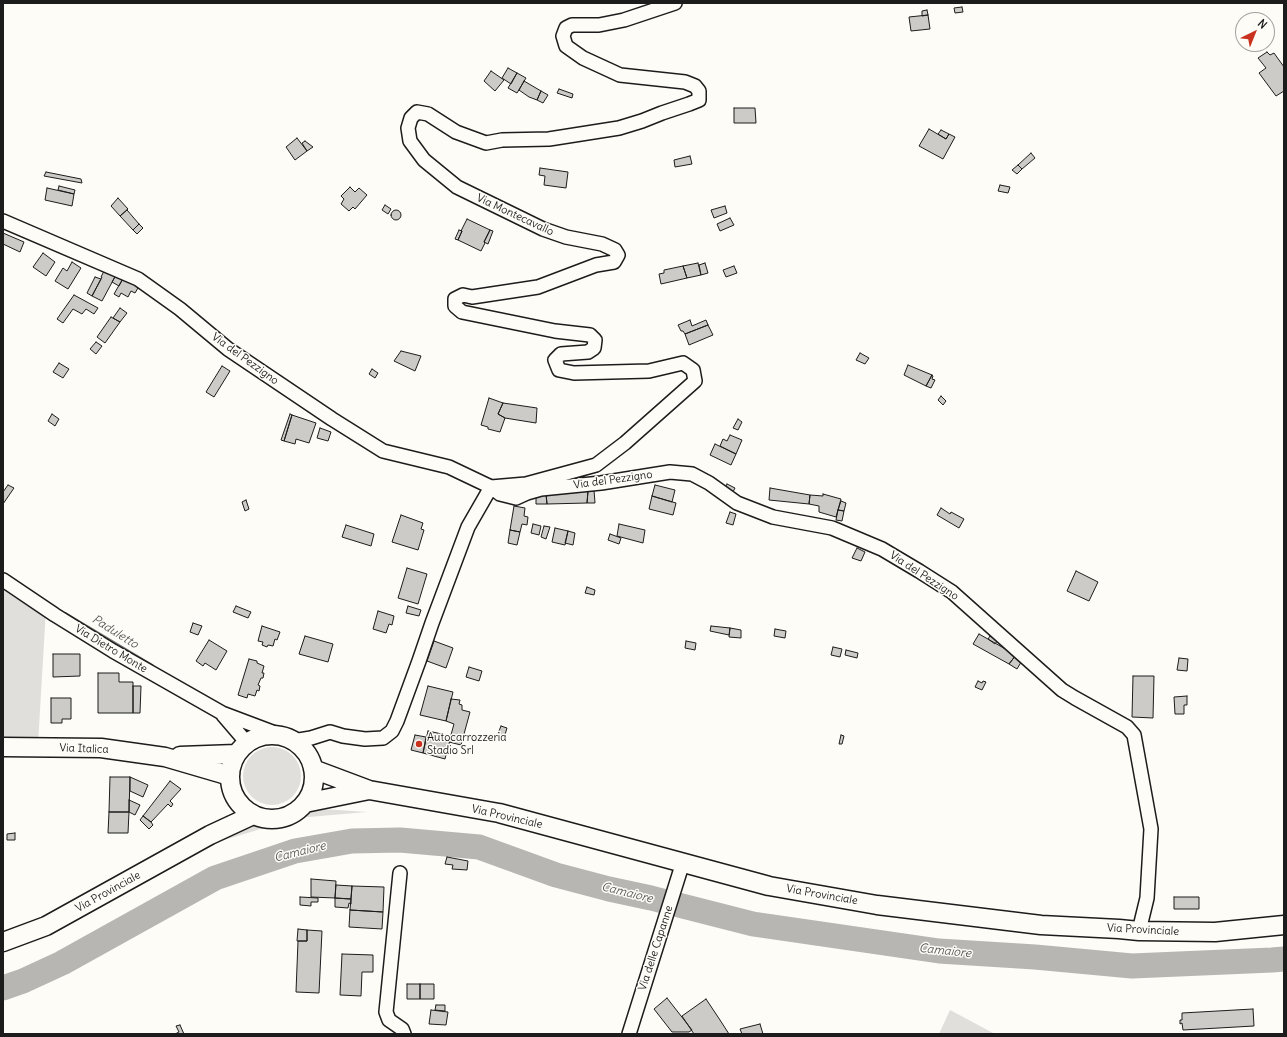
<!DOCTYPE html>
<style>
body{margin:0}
#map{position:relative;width:1287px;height:1037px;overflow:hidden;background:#fdfcf7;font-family:Delius,sans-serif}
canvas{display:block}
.frame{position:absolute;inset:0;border:4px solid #1c1c1c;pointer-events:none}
.north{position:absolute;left:1235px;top:12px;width:40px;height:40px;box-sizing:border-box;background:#fdfcf7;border:1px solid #a3a29f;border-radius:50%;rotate:43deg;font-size:11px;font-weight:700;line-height:16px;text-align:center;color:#1c1c1c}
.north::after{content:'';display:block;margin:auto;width:14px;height:18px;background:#c8321e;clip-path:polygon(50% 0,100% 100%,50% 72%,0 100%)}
</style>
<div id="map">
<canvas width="1287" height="1037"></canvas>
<div class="frame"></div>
<div class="north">N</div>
</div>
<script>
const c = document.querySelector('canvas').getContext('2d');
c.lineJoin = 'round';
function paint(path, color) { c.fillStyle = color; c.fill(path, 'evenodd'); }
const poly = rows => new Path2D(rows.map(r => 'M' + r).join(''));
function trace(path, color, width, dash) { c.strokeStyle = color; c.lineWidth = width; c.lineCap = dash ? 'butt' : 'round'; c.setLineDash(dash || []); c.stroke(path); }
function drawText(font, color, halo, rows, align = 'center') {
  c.font = font + ' Delius,sans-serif'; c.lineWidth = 3; c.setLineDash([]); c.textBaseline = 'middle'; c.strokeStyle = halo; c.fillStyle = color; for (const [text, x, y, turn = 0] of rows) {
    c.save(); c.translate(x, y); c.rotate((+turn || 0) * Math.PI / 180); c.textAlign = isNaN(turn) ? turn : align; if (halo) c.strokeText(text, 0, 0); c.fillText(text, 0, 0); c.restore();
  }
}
paint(poly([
 [3,585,46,609,38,744,3,743],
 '243 776a29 29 0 1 1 58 0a29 29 0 1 1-58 0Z',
 [308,808,367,812,297,818],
 [249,824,264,828,208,845],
 [950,1010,995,1034,939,1034]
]), '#e0dfdb');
trace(poly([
 [65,614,152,666]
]), '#797876', 4);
trace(poly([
 [3,988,23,981,62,963,215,878,295,851,352,841,400,840,479,847,556,875,609,889,651,898,753,924,939,951,1035,957,1132,966,1272,960,1284,959]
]), '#b7b6b2', 25);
const building = poly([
 [962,7,963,12,955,13,954,8,962,7],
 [927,10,928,15,922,16,922,11,927,10],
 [928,15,930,29,911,31,909,17,928,15],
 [1267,52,1270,55,1274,53,1284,67,1284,91,1276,96,1259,73,1266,68,1258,58,1267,52],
 [508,68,517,73,511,84,502,78,508,68],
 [491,71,504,80,495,91,484,81,491,71],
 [517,73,526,78,517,93,508,88,517,73],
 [524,81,541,91,537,100,529,97,519,90,524,81],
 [559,89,573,94,572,98,557,93,559,89],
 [541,91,548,95,543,103,537,100,541,91],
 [734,108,755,108,756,123,734,123,734,108],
 [929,129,946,139,949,134,955,137,943,159,919,146,929,129],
 [941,130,949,134,946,139,938,134,941,130],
 [297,138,307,151,295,160,286,147,297,138],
 [305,141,313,147,307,151,302,143,305,141],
 [1031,153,1035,158,1022,169,1018,165,1031,153],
 [690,156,692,164,675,167,674,160,690,156],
 [1018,165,1022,169,1017,174,1012,170,1018,165],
 [540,168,568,172,566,188,544,185,545,176,539,175,540,168],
 [46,172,81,179,82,183,44,176,46,172],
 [1000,185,1010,187,1008,193,998,191,1000,185],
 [59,186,75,190,74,194,58,190,59,186],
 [350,187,355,192,359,188,367,195,355,209,353,207,349,211,341,204,344,199,341,196,350,187],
 [47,188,74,194,72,206,45,200,47,188],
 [118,198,128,209,120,216,111,206,118,198],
 [385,205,391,209,388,214,382,210,385,205],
 [725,206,727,213,714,218,711,210,725,206],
 '391 215a5 5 0 1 1 10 0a5 5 0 1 1-10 0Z',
 [127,210,139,224,133,230,120,216,127,210],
 [730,218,734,225,720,231,717,224,730,218],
 [467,219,490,230,484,242,485,243,481,251,458,240,462,231,461,231,467,219],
 [139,224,143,228,137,234,133,230,139,224],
 [459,230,462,231,458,240,455,239,459,230],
 [490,230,493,231,488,244,484,242,490,230],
 [3,233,24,242,20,252,3,244,3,233],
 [43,253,55,262,46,276,33,267,43,253],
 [72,262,81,268,68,289,55,281,63,268,67,271,72,262],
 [698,263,701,275,687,278,683,266,698,263],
 [705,263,708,273,701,275,699,265,705,263],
 [683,266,687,278,661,284,659,274,664,273,664,270,683,266],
 [734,266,737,273,726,277,723,270,734,266],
 [106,267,117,273,102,301,92,296,102,277,101,277,106,267],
 [117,273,124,277,119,286,112,282,117,273],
 [125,275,141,283,135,293,131,291,128,297,121,293,119,297,114,294,125,275],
 [95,277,101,279,92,296,87,293,95,277],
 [74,295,98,308,94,314,86,309,82,314,73,309,63,323,57,319,74,295],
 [120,308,127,313,120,322,113,318,120,308],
 [111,317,120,322,105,343,97,337,111,317],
 [690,320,692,326,706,320,708,325,685,334,683,331,681,331,678,325,690,320],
 [708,325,713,335,689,345,685,334,708,325],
 [96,342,102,346,96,354,90,349,96,342],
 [401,351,421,356,415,371,394,361,401,351],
 [860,353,869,358,865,364,856,360,860,353],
 [59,363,69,369,63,378,53,372,59,363],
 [908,365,932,375,926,386,904,375,908,365],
 [222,366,230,371,214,397,206,392,222,366],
 [372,369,378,373,375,378,369,374,372,369],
 [932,375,933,376,932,379,935,380,931,388,926,386,932,375],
 [941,396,946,401,943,405,938,400,941,396],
 [489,398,503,403,498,414,505,418,500,432,488,429,488,427,481,425,489,398],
 [503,403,537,408,536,423,505,418,498,414,503,403],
 [52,414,59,419,55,426,48,421,52,414],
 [290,414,292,415,284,441,281,440,290,414],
 [292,415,316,423,309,443,296,439,295,444,284,441,292,415],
 [738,419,742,422,738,430,733,428,738,419],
 [320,428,331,432,328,441,317,438,320,428],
 [730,435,742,440,736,454,720,446,723,439,727,441,730,435],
 [715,444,736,454,731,465,710,455,715,444],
 [727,484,735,488,733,492,725,488,727,484],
 [8,485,14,488,3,504,3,492,8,485],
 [655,485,675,490,672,502,652,496,655,485],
 [770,488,810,495,809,504,769,500,770,488],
 [594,490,595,503,587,503,588,491,594,490],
 [588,491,587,503,547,504,546,494,588,491],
 [536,494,546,494,547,504,536,504,536,494],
 [823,494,841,499,836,517,819,512,819,506,809,504,810,495,823,496,823,494],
 [652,496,676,503,673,515,649,509,652,496],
 [246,500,249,509,245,511,242,502,246,500],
 [841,501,846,503,844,511,838,510,841,501],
 [514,506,525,508,524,516,528,517,527,525,522,524,520,532,510,530,514,506],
 [941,508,950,514,951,512,964,519,959,528,937,515,941,508],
 [838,510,844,511,842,521,836,520,838,510],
 [730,512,736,514,733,525,726,523,730,512],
 [401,515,423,523,421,529,424,530,418,550,392,542,401,515],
 [533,524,541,526,539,535,531,533,533,524],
 [619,524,645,530,643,543,617,536,619,524],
 [346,525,374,534,371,546,342,537,346,525],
 [544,526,550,527,546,539,541,537,544,526],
 [555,528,568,531,565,545,552,542,555,528],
 [510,530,520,532,517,545,508,543,510,530],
 [568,531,575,533,573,545,565,543,568,531],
 [610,534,621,538,619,544,608,540,610,534],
 [857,548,865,552,861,561,852,558,857,548],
 [407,568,427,574,418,604,398,598,407,568],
 [1076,571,1098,582,1089,601,1067,591,1076,571],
 [587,587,595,590,594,595,585,593,587,587],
 [236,606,251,612,248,618,233,612,236,606],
 [408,606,421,610,419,616,406,613,408,606],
 [378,611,394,616,392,625,389,624,386,633,373,629,378,611],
 [193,623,202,626,198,635,190,632,193,623],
 [262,626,280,632,277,640,275,639,273,646,268,645,267,647,262,645,263,642,258,641,262,626],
 [711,626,730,628,729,635,710,631,711,626],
 [730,628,741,630,741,638,729,637,730,628],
 [775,629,786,631,785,638,774,636,775,629],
 [979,634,1016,655,1009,664,973,644,979,634],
 [305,636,333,644,328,662,299,654,305,636],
 [990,636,998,640,995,644,988,639,990,636],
 [209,640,227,651,216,670,205,663,203,666,196,661,209,640],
 [434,641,453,648,446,668,427,661,434,641],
 [686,641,696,643,695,650,685,648,686,641],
 [833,647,842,649,840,657,831,655,833,647],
 [846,650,858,653,857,658,845,655,846,650],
 [53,654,80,654,80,676,53,677,53,654],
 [1016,655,1023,659,1017,669,1009,664,1016,655],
 [1179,658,1188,659,1187,671,1177,670,1179,658],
 [249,659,257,661,257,663,264,666,262,673,264,673,263,678,261,678,258,685,260,686,259,691,257,690,255,696,248,694,247,698,238,695,249,659],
 [469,667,482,671,479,681,466,677,469,667],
 [98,673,119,673,119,682,133,682,133,713,98,713,98,673],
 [1133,676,1154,676,1153,718,1132,717,1133,676],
 [978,681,982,683,983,681,986,682,982,690,975,687,978,681],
 [133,686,141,686,140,713,133,713,133,686],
 [428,686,453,692,446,721,420,715,428,686],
 [1187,696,1187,705,1184,705,1184,714,1175,714,1174,697,1187,696],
 [51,698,71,698,71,719,62,719,62,723,51,723,51,698],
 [451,699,460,700,459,704,462,705,462,710,470,712,461,745,449,742,454,724,446,721,451,699],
 [501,726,507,728,504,738,497,736,501,726],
 [428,731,451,736,445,759,423,753,428,731],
 [415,735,426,737,423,753,411,750,415,735],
 [841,735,844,736,842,744,839,744,841,735],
 [110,777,130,777,129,812,109,812,110,777],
 [130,777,148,785,143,797,130,791,130,777],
 [170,781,181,789,170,801,173,804,171,807,168,804,151,822,143,816,170,781],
 [129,800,140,805,135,815,129,812,129,800],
 [109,812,129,812,128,833,108,833,109,812],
 [143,816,151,822,153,825,149,829,140,820,143,816],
 [15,833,15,840,7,840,7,834,15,833],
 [447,857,468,861,467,870,452,869,453,865,445,864,447,857],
 [311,879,336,881,335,898,311,897,311,879],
 [336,885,352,886,351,899,335,898,336,885],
 [352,886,384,887,383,912,350,910,352,886],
 [300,897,318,898,318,902,311,902,311,906,300,905,300,897],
 [1174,897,1199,897,1199,909,1174,909,1174,897],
 [335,898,351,899,351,904,349,903,348,908,335,907,335,898],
 [350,910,383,912,382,929,349,927,350,910],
 [298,929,307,930,307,941,297,941,298,929],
 [307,930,322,931,319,993,296,992,298,941,307,941,307,930],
 [342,954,373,955,373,972,362,972,361,996,340,995,342,954],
 [407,984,420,984,420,999,407,999,407,984],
 [420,984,434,984,434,999,420,999,420,984],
 [667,998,692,1030,689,1032,672,1032,654,1009,667,998],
 [706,999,720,1020,729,1034,694,1034,682,1016,706,999],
 [436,1005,445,1005,445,1011,435,1010,436,1005],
 [1253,1009,1254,1026,1183,1030,1182,1023,1180,1024,1180,1020,1182,1020,1182,1013,1253,1009],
 [431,1010,448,1012,446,1025,429,1024,431,1010],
 [760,1024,763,1034,742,1034,740,1029,760,1024],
 [180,1025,184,1034,175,1034,179,1032,176,1026,180,1025]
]);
paint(building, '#cccbc8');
trace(building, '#1c1c1c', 1);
const minor = poly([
 [3,221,138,279,180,309,228,349,332,419,383,451,449,467,491,487,500,494,516,498,527,493,541,489,601,483,670,472,692,474,709,483,737,503,773,517,832,528,882,549,919,571,952,592,1062,690,1075,698,1127,727,1134,735,1151,829,1147,898,1139,931],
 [491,487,526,484,596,465,625,443,695,381,693,370,683,363,649,371,574,373,559,370,555,360,561,354,588,352,594,348,595,340,590,335,555,331,462,312,455,306,455,299,463,295,472,297,538,287,596,265,614,262,618,255,615,250,602,244,566,237,543,229,457,187,424,160,410,141,408,128,411,118,417,112,428,114,456,132,486,143,502,140,549,139,619,128,642,121,662,113,689,104,699,100,699,91,695,86,685,82,620,75,583,58,566,46,563,36,566,28,572,25,599,25,624,20,675,3],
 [3,580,55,615,113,651,222,713,283,736],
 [223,715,247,743],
 [293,741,311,738,330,732,343,736,365,739,383,738,392,731,397,721,419,661,432,623,468,527,491,487],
 [400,873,386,1012,389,1020,402,1029,404,1034],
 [629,1034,683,862]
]);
const secondary = poly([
 '230 777a42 42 0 1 1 84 0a42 42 0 1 1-84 0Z',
 [3,747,101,748,165,757,230,776],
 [180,756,236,754],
 [313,769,369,790,499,813,769,886,877,905,1041,925,1119,929,1139,931,1215,932,1284,925],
 [305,803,369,790],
 [3,942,46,926,210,835,253,815]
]);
trace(minor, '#1c1c1c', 16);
trace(secondary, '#1c1c1c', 21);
trace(minor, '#fdfcf7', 13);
trace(secondary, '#fdfcf7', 18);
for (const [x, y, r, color] of [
 [419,744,4,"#c8321e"]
]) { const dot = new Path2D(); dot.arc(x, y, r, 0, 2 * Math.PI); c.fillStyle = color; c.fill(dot); trace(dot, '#fdfcf7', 1.5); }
drawText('11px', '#1c1c1c', '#fdfcf7', [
 ["Via Montecavallo",515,215,25],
 ["Via del Pezzigno",245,359,36],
 ["Via del Pezzigno",613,480,-8],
 ["Via del Pezzigno",924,576,33],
 ["Via Dietro Monte",111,649,31],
 ["Via Italica",84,749,2],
 ["Via Provinciale",507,817,13],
 ["Via Provinciale",108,892,-29],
 ["Via Provinciale",822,895,10],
 ["Via Provinciale",1143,930,3],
 ["Via delle Capanne",656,948,-72]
]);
drawText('11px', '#1c1c1c', '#fdfcf7', [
 ["Autocarrozzeria",427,738],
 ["Stadio Srl",427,751]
], 'left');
drawText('italic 12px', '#5a5a58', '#fdfcf7', [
 ["Paduletto",115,632,32],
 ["Camaiore",300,852,-14],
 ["Camaiore",627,893,14],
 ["Camaiore",945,951,6]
]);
</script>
